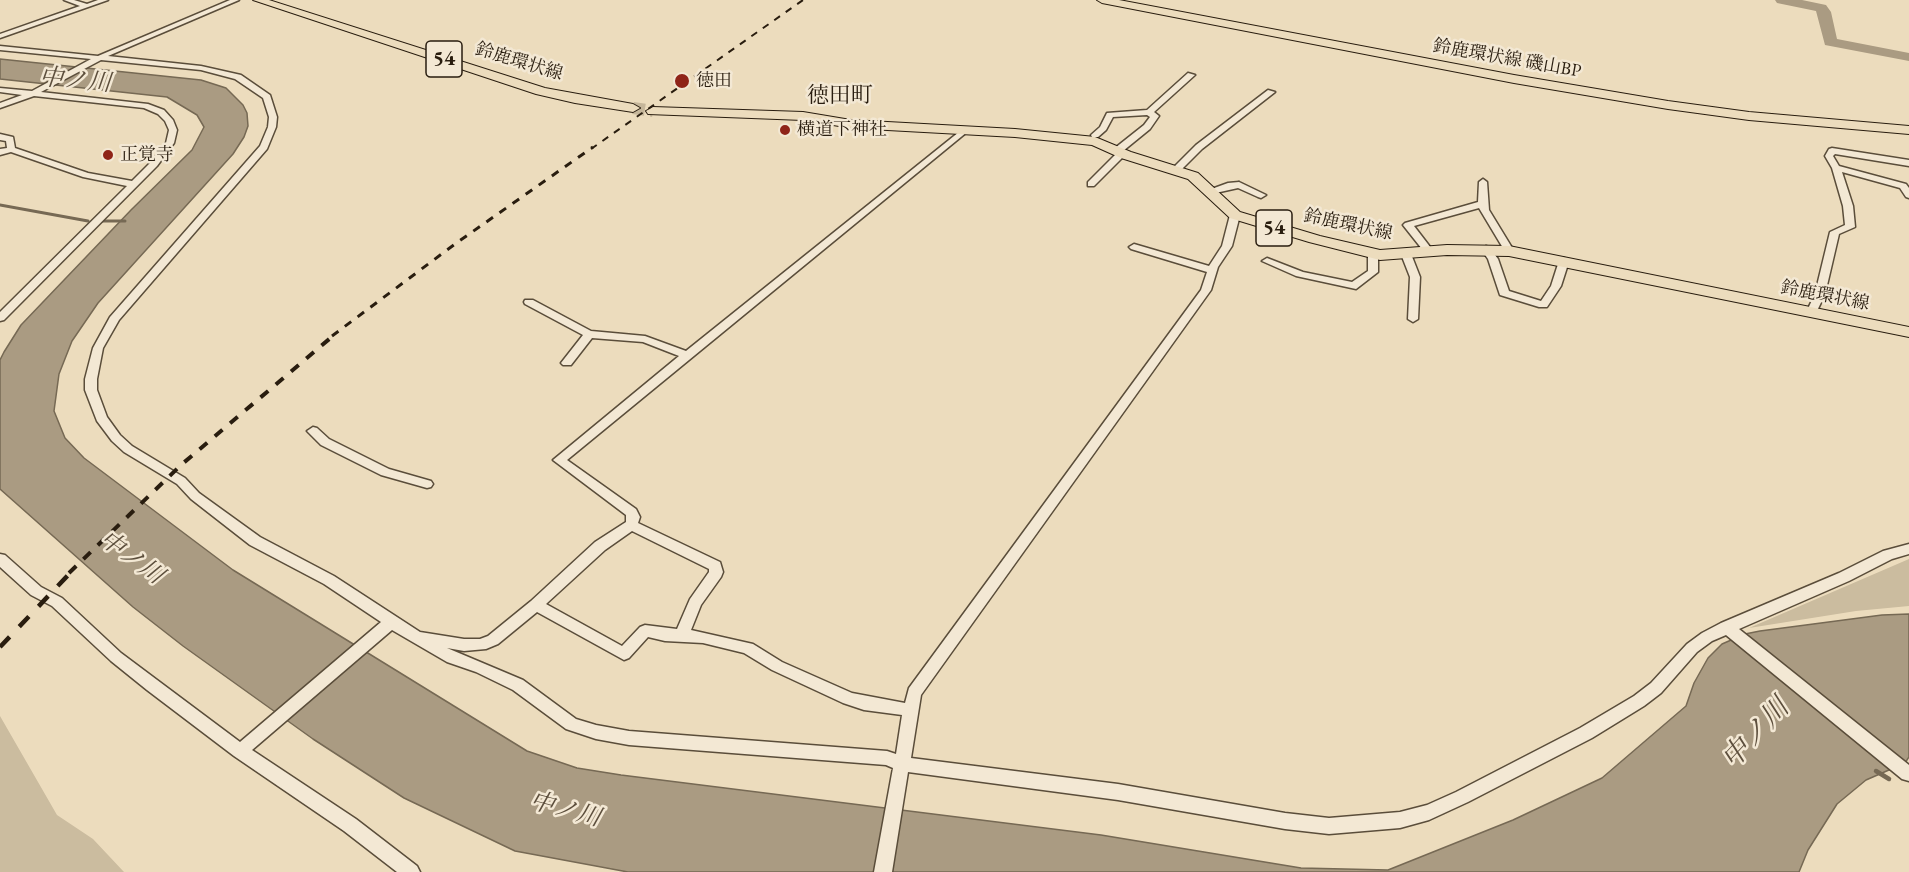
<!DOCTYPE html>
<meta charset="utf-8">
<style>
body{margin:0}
canvas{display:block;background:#ecdcbd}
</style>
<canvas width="1909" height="872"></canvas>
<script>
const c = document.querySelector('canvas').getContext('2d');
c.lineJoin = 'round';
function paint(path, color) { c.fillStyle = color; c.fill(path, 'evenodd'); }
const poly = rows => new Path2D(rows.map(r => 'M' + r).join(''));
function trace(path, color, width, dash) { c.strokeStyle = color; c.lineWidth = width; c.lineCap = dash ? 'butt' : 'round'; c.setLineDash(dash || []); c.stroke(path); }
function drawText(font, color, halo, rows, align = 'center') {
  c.font = font + ' "EB Garamond","Noto Serif JP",serif'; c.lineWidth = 5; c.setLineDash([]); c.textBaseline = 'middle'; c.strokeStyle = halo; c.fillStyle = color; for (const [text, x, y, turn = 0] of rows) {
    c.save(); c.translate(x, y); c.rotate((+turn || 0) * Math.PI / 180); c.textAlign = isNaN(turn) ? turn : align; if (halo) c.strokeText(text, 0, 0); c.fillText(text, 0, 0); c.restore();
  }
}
paint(poly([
 [1909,559,1909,606,1856,611,1749,628],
 [0,716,57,815,93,839,124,872,0,872]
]), '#cbbc9f');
const water = poly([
 [0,59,201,80,226,88,243,105,247,113,248,126,244,137,233,154,98,303,72,341,59,374,54,411,65,438,84,458,233,570,527,751,577,768,621,775,1101,835,1301,868,1388,870,1513,820,1602,778,1686,706,1694,683,1708,658,1722,644,1745,634,1760,631,1882,615,1909,614,1909,757,1905,763,1866,780,1837,804,1808,850,1799,872,628,872,515,851,404,798,313,739,183,646,133,607,0,489,0,360,4,352,21,325,131,210,192,150,204,127,197,115,167,97,0,79,0,59]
]);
paint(water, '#aa9b82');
trace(water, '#766954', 1.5);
trace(poly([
 [0,205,88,221],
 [101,221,125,221]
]), '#766954', 3);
trace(poly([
 [1876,771,1889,779]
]), '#766954', 4.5);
paint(poly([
 [1775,0,1802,0,1826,5,1831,12,1837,39,1909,53,1909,61,1825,45,1816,11,1777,3,1775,0]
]), '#aa9b82');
trace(poly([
 [633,108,653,111]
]), '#c5b69a', 12, [12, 6]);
const street = poly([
 [64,0,74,0,87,4,98,0,108,0,0,38,0,34,80,6,64,0],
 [230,0,239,0,108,56,201,66,241,75,270,95,277,117,276,127,267,149,119,320,103,348,97,379,97,390,107,417,120,435,132,446,185,478,199,493,260,537,334,576,420,632,464,639,480,639,488,636,531,601,595,542,626,522,626,515,553,460,679,356,643,342,592,338,571,365,563,365,561,363,583,335,525,304,524,302,525,300,533,300,591,331,645,336,686,351,964,128,968,130,967,132,567,460,636,509,640,517,638,523,720,562,723,572,721,577,701,605,691,630,753,644,782,662,852,693,905,703,909,688,1201,290,1207,272,1131,249,1129,247,1134,244,1209,266,1222,246,1230,215,1235,212,1240,215,1232,246,1218,267,1211,290,921,695,911,758,1118,784,1285,813,1329,818,1400,812,1427,805,1456,792,1580,728,1634,696,1651,683,1687,644,1702,633,1721,623,1839,573,1883,551,1909,544,1909,554,1892,559,1849,581,1739,629,1909,765,1909,781,1902,779,1726,635,1712,641,1697,652,1661,693,1644,706,1592,738,1468,802,1429,820,1400,828,1329,834,1285,829,1118,800,908,772,892,872,874,872,893,768,886,765,629,745,596,739,566,729,513,690,476,672,447,662,392,630,252,750,356,819,417,866,420,872,397,872,344,831,234,756,147,690,111,661,52,606,31,595,0,567,0,554,5,555,41,587,62,598,121,653,240,742,381,622,324,584,250,545,191,499,177,484,124,452,112,441,97,421,85,390,85,379,93,348,110,317,260,146,268,127,269,117,263,98,235,79,201,70,101,60,41,92,148,104,164,110,173,120,177,130,174,143,157,166,4,320,0,321,0,312,127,186,83,177,11,152,0,155,0,149,7,148,6,141,0,140,0,134,13,137,15,148,88,173,132,181,151,162,166,143,169,130,165,121,158,114,144,108,34,96,0,108,0,103,22,95,0,92,0,88,32,91,91,59,0,50,0,46,98,56,230,0],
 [632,531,709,569,709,572,690,599,677,629,645,625,640,627,622,646,546,604,605,550,632,531],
 [537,612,624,660,629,658,648,637,665,641,703,643,744,653,772,670,843,703,864,710,902,715,896,754,887,751,629,731,596,725,576,719,523,680,447,648,464,651,486,649,498,644,537,612],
 [1188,73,1195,75,1154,112,1159,116,1150,129,1123,151,1126,153,1125,155,1094,186,1088,186,1088,182,1118,152,1114,150,1115,148,1144,125,1150,117,1147,115,1113,117,1106,130,1098,137,1092,137,1091,135,1100,127,1107,113,1147,110,1188,73],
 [1268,90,1275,92,1202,149,1179,172,1173,172,1173,168,1196,145,1268,90],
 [1832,148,1909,160,1909,166,1835,154,1833,156,1839,166,1906,184,1909,188,1909,198,1906,197,1900,188,1842,172,1853,206,1855,227,1839,234,1825,294,1816,313,1811,316,1806,313,1815,294,1830,232,1845,225,1843,206,1832,168,1825,156,1829,149,1832,148],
 [1483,179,1487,182,1489,210,1514,251,1512,253,1506,253,1479,208,1414,226,1434,252,1432,254,1426,254,1403,225,1405,223,1478,202,1479,182,1483,179],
 [1239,182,1266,195,1261,198,1258,197,1238,188,1211,194,1206,191,1228,183,1239,182],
 [1486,246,1489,247,1498,259,1509,291,1541,301,1551,286,1559,261,1564,258,1567,259,1569,261,1561,286,1547,307,1539,307,1500,295,1488,259,1481,249,1486,246],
 [1373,250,1378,253,1378,272,1356,289,1296,276,1262,261,1267,258,1303,272,1352,282,1368,271,1368,253,1373,250],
 [1406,251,1411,254,1420,277,1418,319,1413,322,1408,319,1410,277,1401,254,1406,251],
 [313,427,317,428,329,439,389,469,431,481,433,484,431,487,427,488,381,475,321,445,307,431,313,427]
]);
const primary = poly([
 [253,0,269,0,545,88,633,104,640,108,633,112,575,103,536,94,253,0],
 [1097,0,1119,0,1514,75,1668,101,1749,112,1909,126,1909,134,1749,120,1668,109,1514,83,1102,3,1097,0],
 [653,107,803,112,851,120,1015,129,1095,137,1131,152,1198,173,1240,212,1320,236,1380,250,1447,245,1509,246,1909,327,1909,337,1509,256,1447,255,1380,260,1309,242,1230,218,1188,179,1121,158,1092,145,1015,137,851,128,803,120,648,114,646,111,653,107]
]);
trace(street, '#5a4d3a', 3);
trace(primary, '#291d0f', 2);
paint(street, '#f3e8d4');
paint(primary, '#ecdcbd');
trace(poly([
 [591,149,803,0]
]), '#291d0f', 2, [7, 7]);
trace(poly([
 [332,336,455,244,593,147]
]), '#291d0f', 3, [8, 8]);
trace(poly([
 [69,573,181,465,334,335]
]), '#291d0f', 4, [10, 10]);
trace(poly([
 [0,647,71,572]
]), '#291d0f', 4.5, [14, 14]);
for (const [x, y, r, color] of [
 [682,81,8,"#8f2418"],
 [785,130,6,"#8f2418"],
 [108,155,6,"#8f2418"]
]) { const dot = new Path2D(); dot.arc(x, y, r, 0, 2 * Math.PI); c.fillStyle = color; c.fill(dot); trace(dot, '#f3e8d4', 2); }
drawText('18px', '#291d0f', '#f3e8d4', [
 ["鈴鹿環状線 磯山BP",1507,59,10],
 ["鈴鹿環状線",519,62,17],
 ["鈴鹿環状線",1348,225,12],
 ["鈴鹿環状線",1825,296,11]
]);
drawText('18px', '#291d0f', '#f3e8d4', [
 ["徳田",696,81],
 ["横道下神社",797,130],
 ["正覚寺",120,155]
], 'left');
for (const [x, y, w] of [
 [444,59,36],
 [1274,228,36]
]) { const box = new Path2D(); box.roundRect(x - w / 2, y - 18, w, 36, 4.5); c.fillStyle = '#f3e8d4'; c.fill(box); trace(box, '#291d0f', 1.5); }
drawText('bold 21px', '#291d0f', null, [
 ["54",444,59],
 ["54",1274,228]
]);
drawText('22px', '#291d0f', '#f3e8d4', [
 ["徳田町",840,96]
]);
drawText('italic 24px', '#5d4f3d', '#f3e8d4', [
 ["中ノ川",75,81,5],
 ["中ノ川",131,558,36],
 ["中ノ川",565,810,15]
]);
drawText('italic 28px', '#5d4f3d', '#f3e8d4', [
 ["中ノ川",1756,734,-47]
]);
</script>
